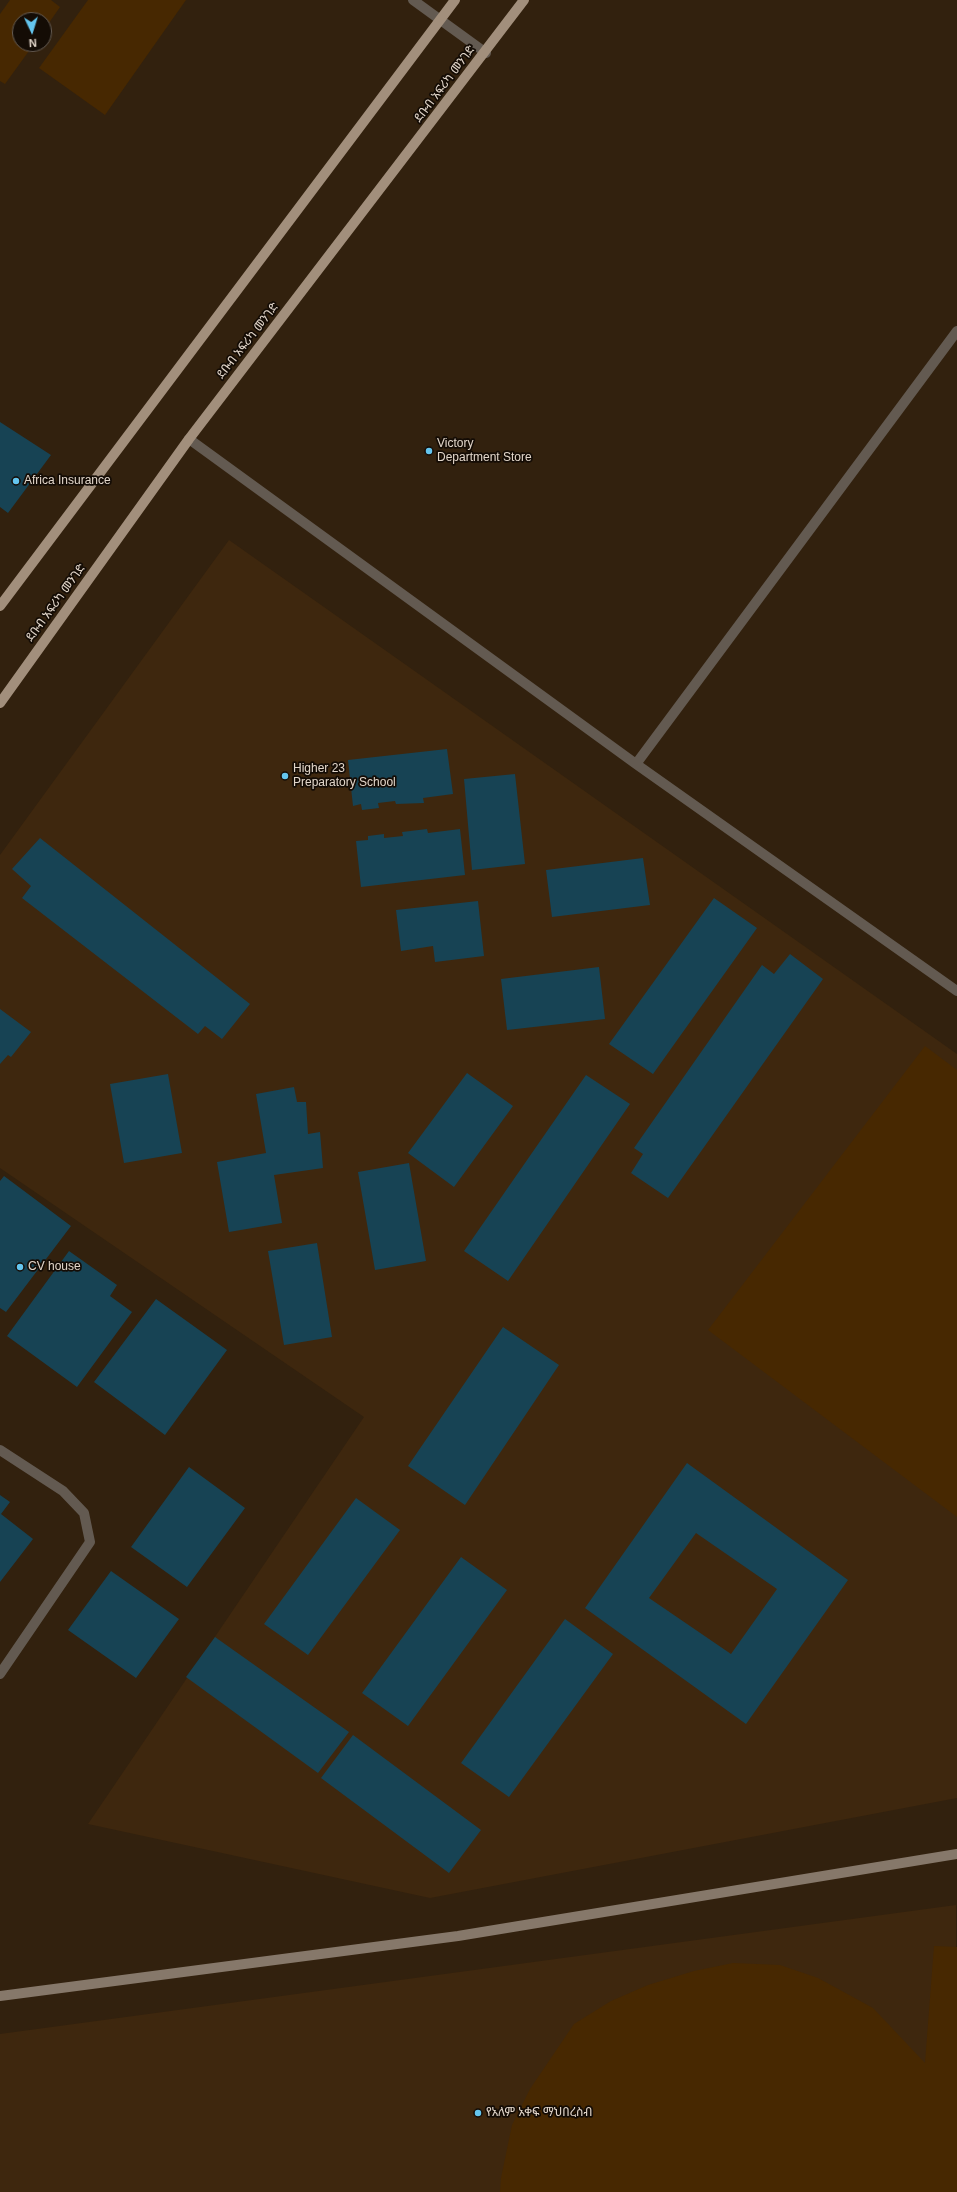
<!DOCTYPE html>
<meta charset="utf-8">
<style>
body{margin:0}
#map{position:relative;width:957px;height:2192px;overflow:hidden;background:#32210e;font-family:Helvetica,sans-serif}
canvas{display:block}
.north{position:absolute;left:12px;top:12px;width:40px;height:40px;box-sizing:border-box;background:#140c05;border:1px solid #665d54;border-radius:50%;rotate:176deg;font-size:11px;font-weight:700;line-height:16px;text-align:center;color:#e2d6ca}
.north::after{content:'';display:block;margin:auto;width:14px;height:18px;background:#64c5ee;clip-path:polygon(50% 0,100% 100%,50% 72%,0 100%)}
</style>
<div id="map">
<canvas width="957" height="2192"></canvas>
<div class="north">N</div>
</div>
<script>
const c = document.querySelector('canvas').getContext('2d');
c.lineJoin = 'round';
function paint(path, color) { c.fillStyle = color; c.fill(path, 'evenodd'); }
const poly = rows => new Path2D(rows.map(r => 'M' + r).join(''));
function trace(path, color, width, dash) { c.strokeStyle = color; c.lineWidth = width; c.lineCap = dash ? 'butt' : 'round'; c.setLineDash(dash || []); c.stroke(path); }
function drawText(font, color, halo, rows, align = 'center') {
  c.font = font + ' Helvetica,"Noto Sans Ethiopic",sans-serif'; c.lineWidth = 3.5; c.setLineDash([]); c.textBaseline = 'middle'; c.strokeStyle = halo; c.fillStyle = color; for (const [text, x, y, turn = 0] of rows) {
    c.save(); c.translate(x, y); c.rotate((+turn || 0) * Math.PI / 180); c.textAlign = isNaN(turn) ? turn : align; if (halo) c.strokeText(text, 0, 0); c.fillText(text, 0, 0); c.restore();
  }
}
paint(poly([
 [229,540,957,1054,957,1798,430,1898,88,1824,364,1417,0,1168,0,855],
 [956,1905,957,2192,0,2192,0,2034]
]), '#3e270e');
paint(poly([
 [10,0,51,0,60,7,44,30,44,20,20,20,20,44,34,44,5,84,0,81,0,14],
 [88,0,186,0,105,115,39,68],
 [925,1046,957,1070,957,1517,708,1330],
 [934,1946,957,1947,957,2192,500,2192,501,2178,512,2125,530,2089,574,2024,611,2001,648,1985,694,1971,733,1963,780,1965,818,1978,873,2008,925,2063]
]), '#472801');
paint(poly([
 [0,422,51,455,8,513,0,507],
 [447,749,453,794,423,798,424,803,396,804,395,801,378,803,379,808,362,810,361,804,353,806,348,760],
 [515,774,525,864,472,870,464,779],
 [427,829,428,833,460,829,465,875,361,887,356,841,368,840,368,836,384,834,384,838,403,836,402,832],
 [40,838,250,1004,222,1039,205,1026,198,1034,22,898,31,886,12,869],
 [643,858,650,905,552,917,546,870],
 [714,898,757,928,653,1074,609,1044],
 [478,901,484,956,435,962,433,946,401,951,396,910],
 [790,954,823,979,668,1198,631,1173,643,1154,634,1148,762,965,774,974],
 [599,967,605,1019,507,1030,501,979],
 [0,1009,31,1032,11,1057,8,1055,0,1064],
 [467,1073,513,1106,454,1187,408,1153],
 [168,1074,182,1153,124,1163,110,1084],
 [586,1075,630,1104,508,1281,464,1251],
 [294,1087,297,1102,306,1102,308,1134,320,1132,323,1168,274,1175,282,1223,229,1232,217,1162,266,1153,256,1094],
 [409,1163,426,1261,375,1270,358,1172],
 [4,1176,71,1226,6,1312,0,1308,0,1181],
 [317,1243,332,1337,284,1345,268,1251],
 [69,1251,117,1285,110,1296,132,1312,77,1387,7,1336],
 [156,1299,227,1350,165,1435,94,1382],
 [503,1327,559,1365,465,1505,408,1466],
 [687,1463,848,1580,746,1724,585,1608],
 [696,1533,777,1589,731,1654,649,1598],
 [189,1467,245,1508,187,1587,131,1547],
 [0,1495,10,1502,1,1514,33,1539,0,1582],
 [356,1498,400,1530,308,1655,264,1624],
 [461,1557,507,1590,408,1726,362,1693],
 [111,1571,179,1619,136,1678,68,1630],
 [565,1619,613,1654,509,1797,461,1763],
 [215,1637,349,1732,318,1773,186,1677],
 [353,1735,481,1830,449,1873,321,1778]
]), '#174354');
trace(poly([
 [413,0,486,53],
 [189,439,636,764,957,991],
 [636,764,957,331],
 [0,1450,63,1491,84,1513,90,1542,0,1674]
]), '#635a51', 10);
trace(poly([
 [0,1996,458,1936,957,1854]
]), '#86786a', 10);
trace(poly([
 [0,606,455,0],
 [0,703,189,439,524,0]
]), '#a28f7c', 10);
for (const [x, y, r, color] of [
 [429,451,4,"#64c5ee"],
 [16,481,4,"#64c5ee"],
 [285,776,4,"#64c5ee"],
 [20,1267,4,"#64c5ee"],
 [478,2113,4,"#64c5ee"]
]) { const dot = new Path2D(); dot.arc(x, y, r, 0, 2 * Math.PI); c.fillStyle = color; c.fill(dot); trace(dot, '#140c05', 1.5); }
drawText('12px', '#e2d6ca', '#140c05', [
 ["ደቡብ አፍሪካ መንገድ",445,84,-53],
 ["ደቡብ አፍሪካ መንገድ",248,341,-52],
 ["ደቡብ አፍሪካ መንገድ",56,603,-54]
]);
drawText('12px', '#e2d6ca', '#140c05', [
 ["Victory",437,444],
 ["Department Store",437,458],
 ["Africa Insurance",24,481],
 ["Higher 23",293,769],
 ["Preparatory School",293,783],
 ["CV house",28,1267],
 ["የአለም አቀፍ ማህበረስብ",486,2113]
], 'left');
</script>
